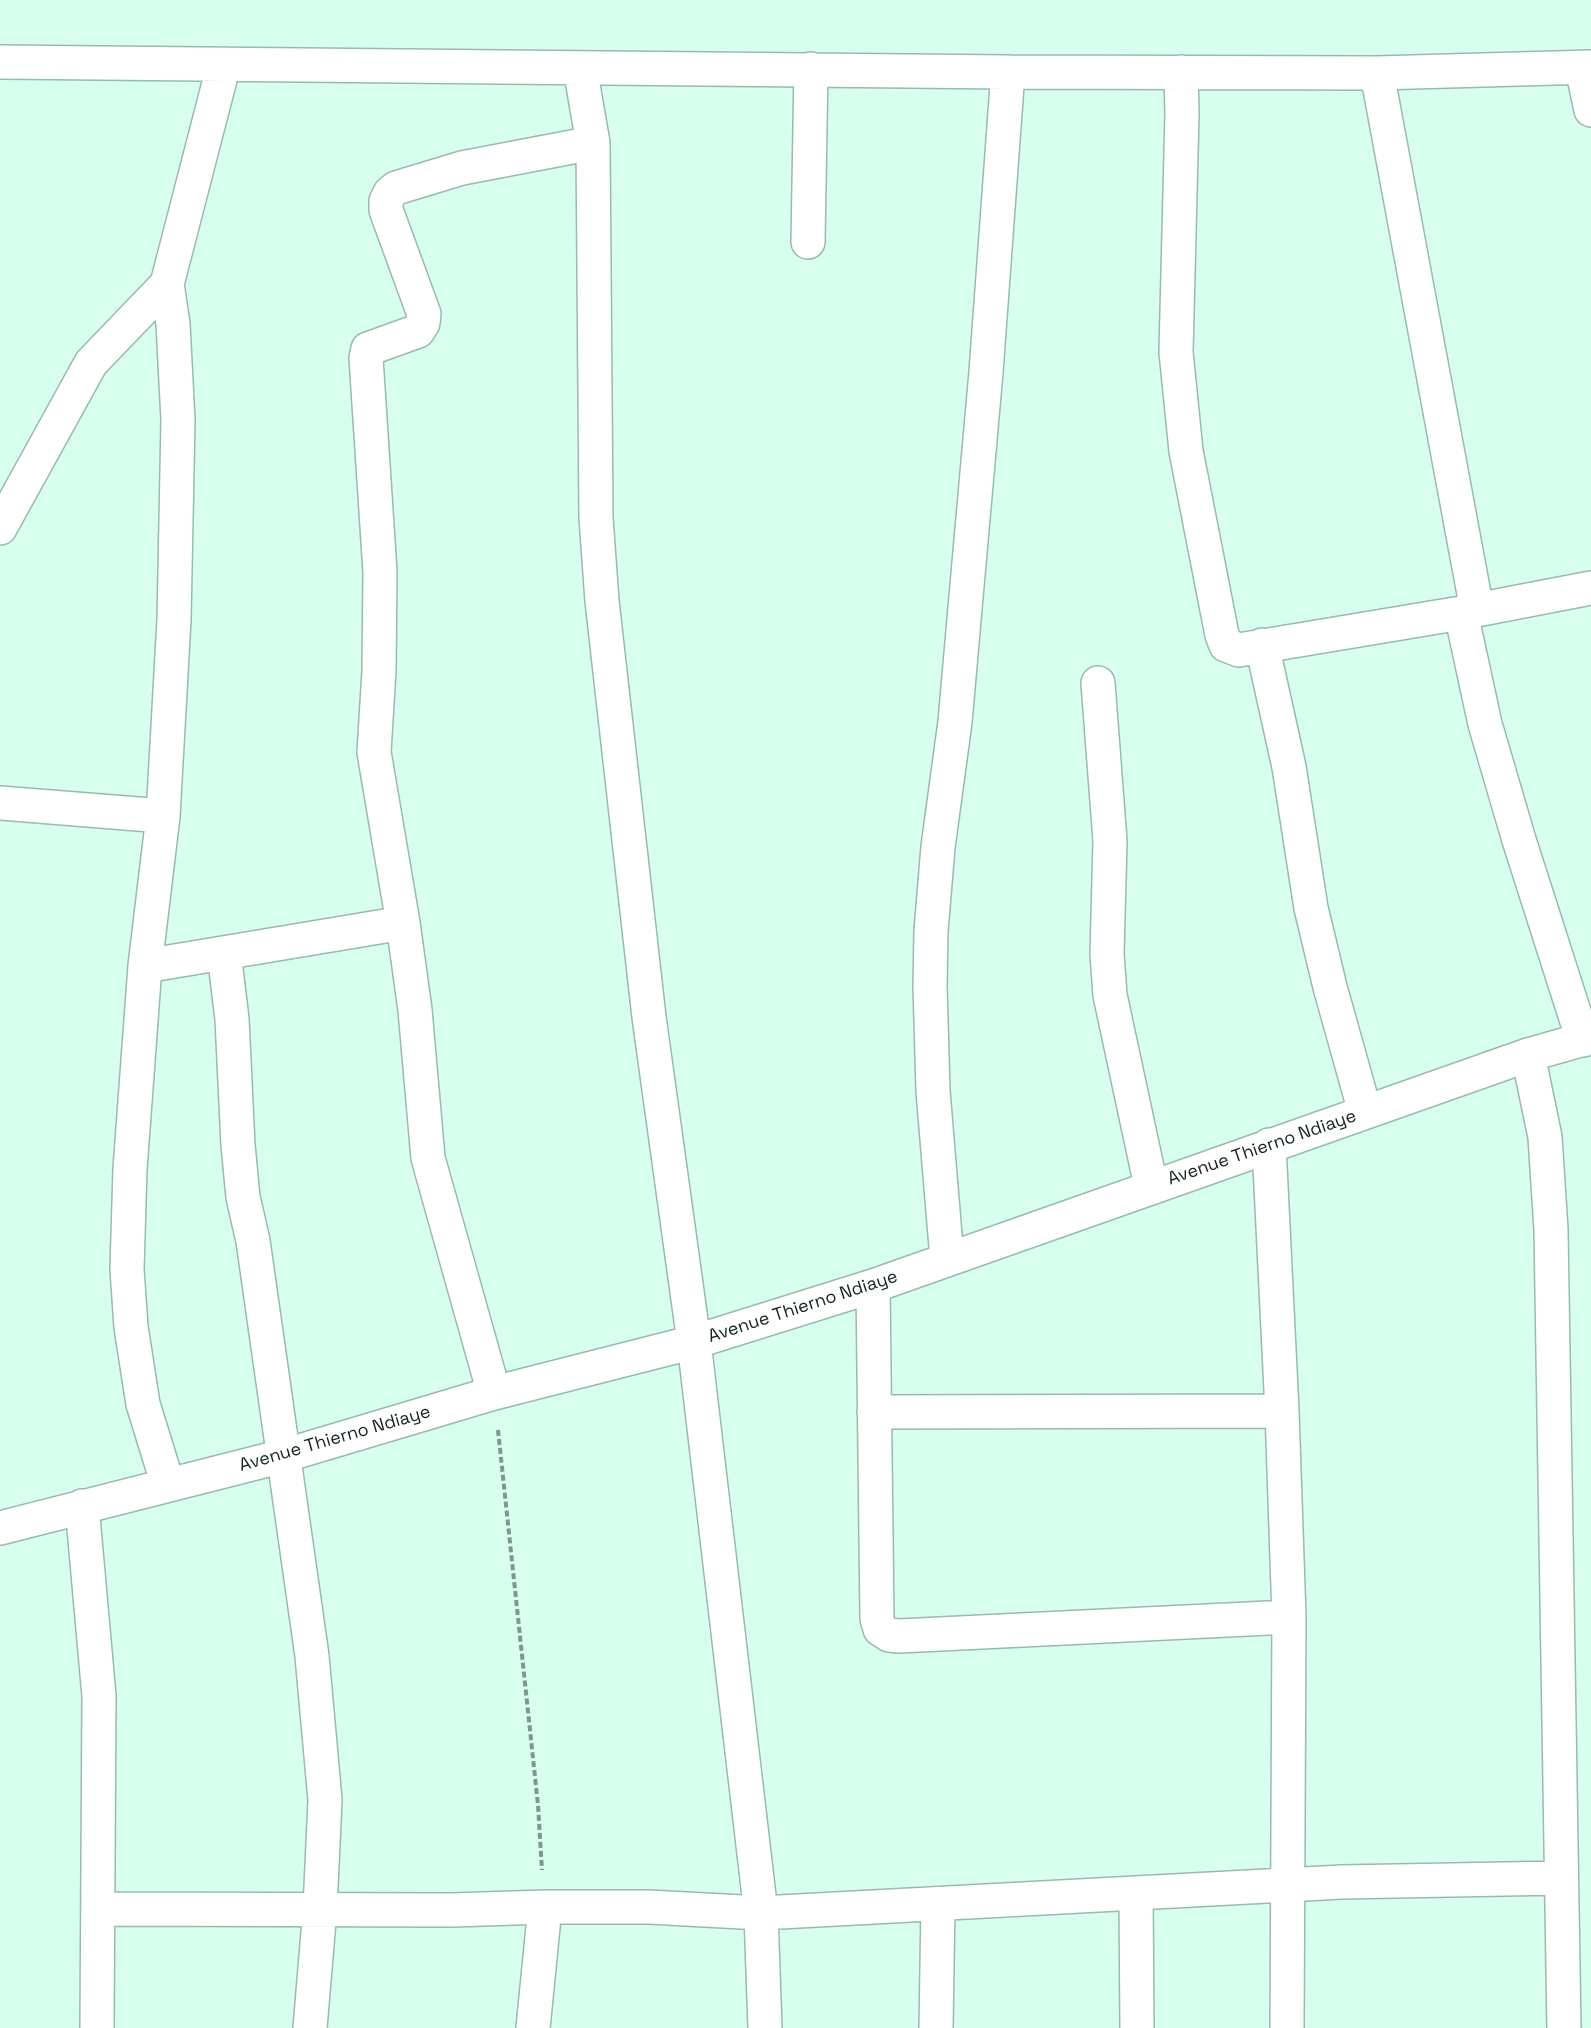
<!DOCTYPE html>
<style>
body{margin:0}
canvas{display:block;background:#d8feee}
</style>
<canvas width="1591" height="2028"></canvas>
<script>
const c = document.querySelector('canvas').getContext('2d');
c.lineJoin = 'round';
const poly = rows => new Path2D(rows.map(r => 'M' + r).join(''));
function trace(path, color, width, dash) { c.strokeStyle = color; c.lineWidth = width; c.lineCap = dash ? 'butt' : 'round'; c.setLineDash(dash || []); c.stroke(path); }
function drawText(font, color, halo, rows, align = 'center') {
  c.font = font + ' "Space Grotesk",sans-serif'; c.lineWidth = 5; c.setLineDash([]); c.textBaseline = 'middle'; c.strokeStyle = halo; c.fillStyle = color; for (const [text, x, y, turn = 0] of rows) {
    c.save(); c.translate(x, y); c.rotate((+turn || 0) * Math.PI / 180); c.textAlign = isNaN(turn) ? turn : align; if (halo) c.strokeText(text, 0, 0); c.fillText(text, 0, 0); c.restore();
  }
}
const street = poly([
 [0,62,1008,72,1377,73,1591,67],
 [580,68,593,143,596,518,602,601,649,1017,694,1342,761,1913,765,2028],
 [1582,68,1591,110],
 [1181,72,1182,114,1176,352,1186,451,1222,635,1226,645,1239,650,1461,613,1591,588],
 [1377,73,1477,610],
 [808,242,811,69],
 [167,284,173,324,178,420,174,620,163,816,145,966,130,1169,127,1269,131,1327,143,1404,168,1485],
 [0,528,91,363,167,284,224,64],
 [1461,613,1485,724,1519,840,1583,1040],
 [1262,645,1289,767,1311,908,1330,987,1365,1112],
 [1098,683,1110,841,1107,954,1110,995,1151,1186],
 [0,803,163,816],
 [224,953,232,1019,238,1145,243,1197,253,1241,312,1656,325,1800,320,1909,310,2028],
 [145,966,403,923],
 [1528,1055,1545,1137,1551,1230,1564,2028],
 [1269,1145,1282,1411,1289,1617,1287,2028],
 [947,1259,933,1091,930,986,931,931,938,847,955,722,966,597,986,372,1008,72],
 [873,1286,877,1619,880,1629,889,1635,899,1636,1289,1617],
 [494,1393,428,1158,415,1010,403,923,374,752,379,671,380,572,366,358,368,349,418,331,423,323,424,314,386,210,386,201,390,193,396,188,462,168,593,143],
 [874,1412,1282,1411],
 [82,1506,99,1696,97,2028],
 [0,1528,283,1456,494,1393,694,1342,873,1286,1528,1055,1591,1037],
 [1136,1894,1137,2028],
 [98,1909,452,1910,545,1907,649,1907,761,1913,1342,1882,1560,1878],
 [533,2028,545,1907],
 [936,2028,938,1905]
]);
trace(street, '#97bbac', 36);
trace(poly([
 [498,1430,538,1805,542,1870]
]), '#7c978b', 4, [6, 3]);
trace(street, '#fff', 33);
drawText('18px', '#16241e', '#fff', [
 ["Avenue Thierno Ndiaye",1262,1148,-19],
 ["Avenue Thierno Ndiaye",803,1307,-18],
 ["Avenue Thierno Ndiaye",335,1439,-16]
]);
</script>
